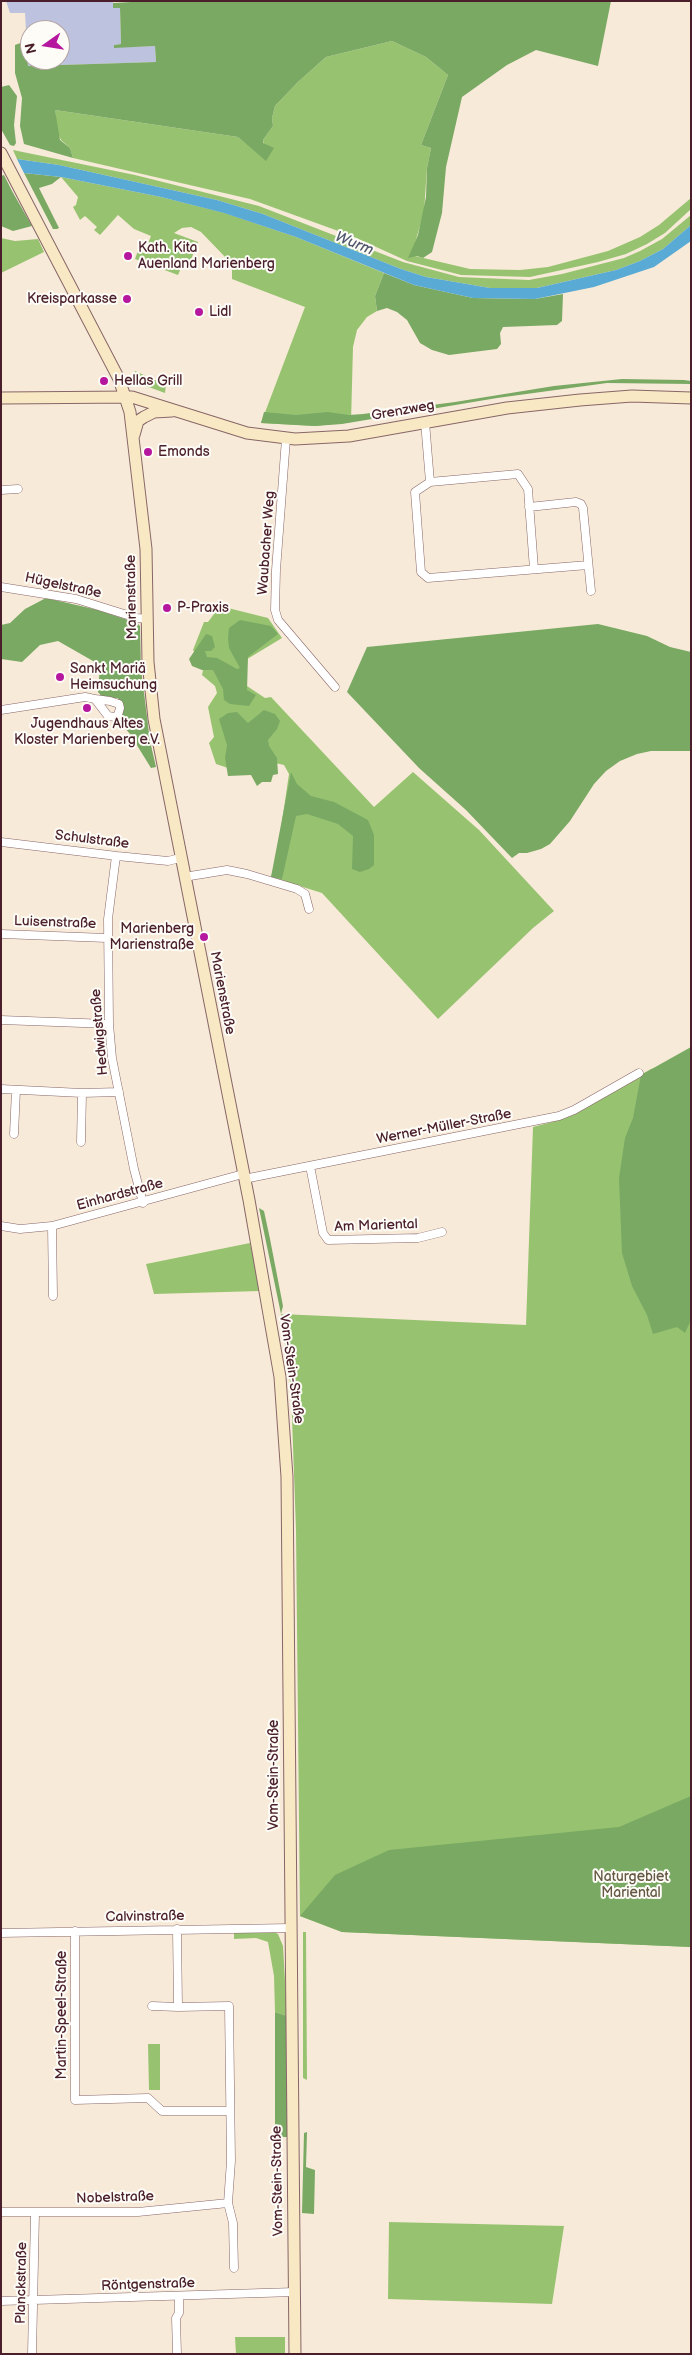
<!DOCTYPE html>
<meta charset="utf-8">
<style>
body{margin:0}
#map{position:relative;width:692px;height:2355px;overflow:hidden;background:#f8ead8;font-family:"Balsamiq Sans",sans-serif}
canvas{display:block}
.frame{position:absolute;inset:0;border:2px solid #4a1f2b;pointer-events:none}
.north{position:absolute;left:20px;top:20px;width:50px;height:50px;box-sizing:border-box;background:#fdfcf7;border:1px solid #b5a4a5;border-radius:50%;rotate:257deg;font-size:14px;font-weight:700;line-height:20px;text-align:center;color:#4a1f2b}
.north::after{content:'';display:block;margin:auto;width:18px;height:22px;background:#b5179e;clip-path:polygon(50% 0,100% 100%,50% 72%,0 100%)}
</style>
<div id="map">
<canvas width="692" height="2355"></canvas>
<div class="frame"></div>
<div class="north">N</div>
</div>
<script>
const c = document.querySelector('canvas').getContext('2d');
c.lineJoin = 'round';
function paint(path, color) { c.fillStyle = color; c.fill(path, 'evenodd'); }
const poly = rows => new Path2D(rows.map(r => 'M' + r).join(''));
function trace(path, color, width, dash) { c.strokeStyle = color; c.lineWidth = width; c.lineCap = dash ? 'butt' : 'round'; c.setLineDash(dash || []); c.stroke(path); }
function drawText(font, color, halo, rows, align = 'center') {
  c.font = font + ' "Balsamiq Sans",sans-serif'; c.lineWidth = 4; c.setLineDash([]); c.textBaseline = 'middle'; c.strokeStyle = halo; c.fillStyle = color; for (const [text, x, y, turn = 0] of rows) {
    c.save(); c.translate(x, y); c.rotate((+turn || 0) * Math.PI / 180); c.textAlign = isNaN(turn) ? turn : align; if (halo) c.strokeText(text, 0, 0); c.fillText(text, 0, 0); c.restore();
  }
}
paint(poly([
 [6,1,114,1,113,3,120,8,121,44,114,45,122,47,155,46,156,62,28,66,25,13,10,13],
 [30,30,60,30,60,60,30,60]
]), '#bdc3de');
paint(poly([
 [392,41,426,57,448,75,421,145,431,148,427,168,424,212,415,243,415,256,470,269,520,270,548,267,608,251,640,237,659,225,691,198,691,209,665,233,647,244,626,254,598,262,530,277,461,275,407,261,352,236,250,199,73,158,70,148,61,140,57,132,55,110,238,137,266,160,263,140,273,126,272,118,275,106,298,82,326,57],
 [13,150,135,175,259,206,403,262,459,277,529,280,562,274,624,258,640,251,662,239,691,215,691,225,663,249,640,261,616,270,537,288,490,288,426,277,401,269,263,214,217,200,59,165,17,159],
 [61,177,161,197,225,213,296,237,384,273,375,296,377,311,367,317,357,330,353,347,351,422,315,426,261,423,305,307,232,279,232,269,228,260,201,232,191,227,182,228,174,233,198,242,190,262,184,261,178,275,135,259,138,251,144,253,151,236,134,229,118,215,100,235,94,230,97,227,85,216,80,220,73,207,76,205,78,197],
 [1,238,15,241,38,239,44,252,1,273],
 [135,371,146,376,145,381,148,382,150,378,166,384,165,393,135,382,131,377,132,375,137,378,137,375,134,374],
 [220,606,268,618,282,638,244,661,244,684,265,698,271,697,374,807,413,772,479,830,554,911,533,928,438,1019,322,893,271,877,277,855,289,774,284,765,262,760,231,769,216,764,209,743,214,737,208,707,217,693,215,686,202,675,204,665,193,650,204,622,208,622],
 [691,1062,691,1947,342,1932,300,1916,296,1530,291,1390,281,1314,526,1325,533,1127,563,1119,651,1069],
 [250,1243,260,1291,154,1294,146,1264],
 [272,1931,278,1934,283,1946,287,2016,275,2012,274,1976,268,1942,256,1938,234,1939,234,1932],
 [303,1932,306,1932,307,2080,303,2078],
 [148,2044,160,2044,160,2090,149,2090],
 [389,2222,564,2226,552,2304,388,2299],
 [235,2337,285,2337,285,2354,236,2354]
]), '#97c371');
paint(poly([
 [149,1,611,1,598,66,536,50,507,65,462,97,446,167,442,213,432,252,423,258,417,256,408,258,418,235,426,197,427,168,431,148,421,145,448,75,426,57,392,41,326,57,298,82,275,106,272,118,273,126,263,140,263,143,274,148,266,161,238,137,55,110,60,140,70,148,73,158,24,144,20,126,22,98,15,73,15,45,26,41,28,66,156,62,155,46,114,48,114,45,121,44,120,8,113,8,113,3],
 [9,85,17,96,14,125,16,143,14,146,10,145,1,129,1,87],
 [24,173,61,177,52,184,39,188,59,228,57,229,53,229],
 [4,175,12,191,32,226,13,231,1,226,1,176],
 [384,273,414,285,473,298,535,299,563,294,562,321,557,325,503,327,500,333,501,344,497,349,449,355,432,350,420,343,407,320,397,312,387,308,377,311,375,296],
 [622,379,684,380,691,381,691,384,607,383,497,398,342,424,315,426,261,423,264,412,296,415,328,412,349,415,363,414,455,402,554,386],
 [46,598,98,610,137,623,140,626,141,669,150,741,156,767,151,768,130,734,118,720,118,698,103,698,98,692,100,665,58,641,40,645,22,662,1,659,1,625,10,623,25,609],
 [240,620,271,626,278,634,248,657,247,690,256,695,249,706,230,704,224,700,223,689,213,670,202,670,192,666,189,659,206,634,212,636,215,647,211,651,205,651,207,657,217,658,237,669,240,668,229,648,228,638,229,628],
 [598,624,647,636,670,647,691,652,691,751,651,751,637,754,620,761,606,771,594,784,570,821,550,844,541,849,527,853,519,853,512,858,466,810,419,768,347,692,367,647],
 [264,710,275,714,280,721,277,729,268,740,269,746,277,758,278,774,273,775,271,782,262,782,257,786,251,775,228,776,225,758,227,745,219,719,228,713,237,712,248,723],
 [291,772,297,784,311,796,334,802,368,820,374,835,374,865,369,869,360,872,352,869,353,836,338,824,307,814,296,816,282,879,271,877],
 [691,1047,691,1320,685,1333,677,1327,653,1334,647,1315,632,1286,622,1253,619,1178,625,1138,633,1118,641,1075],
 [259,1208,264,1211,270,1239,283,1306,281,1314],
 [691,1796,691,1947,342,1932,300,1916,335,1875,389,1850,619,1827],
 [275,2012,287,2016,288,2137,275,2137],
 [307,2132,306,2167,315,2170,314,2214,302,2213,304,2133]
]), '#79a963');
paint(poly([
 [17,159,59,165,217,200,263,214,401,269,426,277,490,288,537,288,616,270,640,261,663,249,691,225,691,241,654,267,594,287,535,299,473,298,414,285,296,237,224,213,161,197,61,177,24,173]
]), '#59aad4');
const street = poly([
 [425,422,430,482],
 [286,439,276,570,275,610,278,620,335,687],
 [1,490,18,489],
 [529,507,576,502,581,504,583,508,591,591],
 [534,569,528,489,518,474,430,482,415,492,421,572,428,578,588,565],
 [1,587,76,599,137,618,148,619],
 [1,710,85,697,95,699,108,716,115,717,118,715,120,708,119,704,110,701,95,699],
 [1,842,117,856,168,861,180,858],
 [116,856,108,919,109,1024,112,1058,134,1169,143,1203],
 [184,877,227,870,247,874,297,889,305,894,309,909],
 [1,934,107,938],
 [1,1020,109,1024],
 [1,1089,82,1093,119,1092],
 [14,1134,16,1090],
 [81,1142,82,1093],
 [310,1166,323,1233,328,1240,418,1238,442,1232],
 [244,1179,559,1116,574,1110,639,1073],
 [1,1226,20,1229,52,1226,243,1174],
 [52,1226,53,1296],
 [177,1929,178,2007,229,2006,231,2161,228,2203,233,2223,234,2268],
 [75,1931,75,2100,148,2098,162,2111,230,2111],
 [1,1933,290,1928],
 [152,2006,178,2007],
 [1,2212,138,2212,228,2203],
 [1,2301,295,2292],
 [32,2354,35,2213],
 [177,2354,176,2318,179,2313,179,2296]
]);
const secondary = poly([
 [1,153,119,379,130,412,146,549,148,662,154,719,249,1200,280,1377,287,1477,295,2354],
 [1,398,132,397,247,433,295,439,349,436,507,408,580,400,632,396,691,398],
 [134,435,138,421,144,417,154,412,172,411]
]);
trace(street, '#876668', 9);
trace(secondary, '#876668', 13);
trace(street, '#fff', 8);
trace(secondary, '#f8e8c3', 11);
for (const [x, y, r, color] of [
 [128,256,5,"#b5179e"],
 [127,299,5,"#b5179e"],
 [199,312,5,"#b5179e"],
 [104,381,5,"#b5179e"],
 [148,452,5,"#b5179e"],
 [167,608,5,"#b5179e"],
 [60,677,5,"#b5179e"],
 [87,708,5,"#b5179e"],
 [204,937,5,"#b5179e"]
]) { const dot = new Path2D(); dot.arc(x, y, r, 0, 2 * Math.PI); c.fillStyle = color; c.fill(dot); trace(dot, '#fdfcf7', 2); }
drawText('14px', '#4a1f2b', '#fdfcf7', [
 ["Kath. Kita",138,248],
 ["Auenland Marienberg",138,264],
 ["Kreisparkasse",117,299,"right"],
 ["Lidl",209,312],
 ["Hellas Grill",114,381],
 ["Emonds",158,452],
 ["P-Praxis",177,608],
 ["Sankt Mariä",70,669],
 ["Heimsuchung",70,685],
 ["Jugendhaus Altes",87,724,"center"],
 ["Kloster Marienberg e.V.",87,740,"center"],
 ["Marienberg",194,929,"right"],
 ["Marienstraße",194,945,"right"]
], 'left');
drawText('14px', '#4a1f2b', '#fdfcf7', [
 ["Grenzweg",403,411,-10],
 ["Waubacher Weg",267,543,-86],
 ["Hügelstraße",63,586,12],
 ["Marienstraße",132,597,-91],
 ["Schulstraße",92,840,7],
 ["Luisenstraße",55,923,2],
 ["Marienstraße",222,993,79],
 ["Hedwigstraße",100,1032,-95],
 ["Werner-Müller-Straße",444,1127,-11],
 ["Einhardstraße",120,1195,-15],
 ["Am Mariental",376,1226,-2],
 ["Vom-Stein-Straße",291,1369,82],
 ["Vom-Stein-Straße",274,1775,-90],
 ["Calvinstraße",145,1917,-1],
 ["Martin-Speel-Straße",62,2015,-90],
 ["Vom-Stein-Straße",278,2181,-91],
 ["Nobelstraße",115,2198,-2],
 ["Planckstraße",22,2283,-89],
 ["Röntgenstraße",148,2285,-2]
]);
drawText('14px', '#655844', '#fdfcf7', [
 ["Naturgebiet",631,1877],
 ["Mariental",631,1893]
]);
drawText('italic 15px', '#50576f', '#fdfcf7', [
 ["Wurm",354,244,22]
]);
</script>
